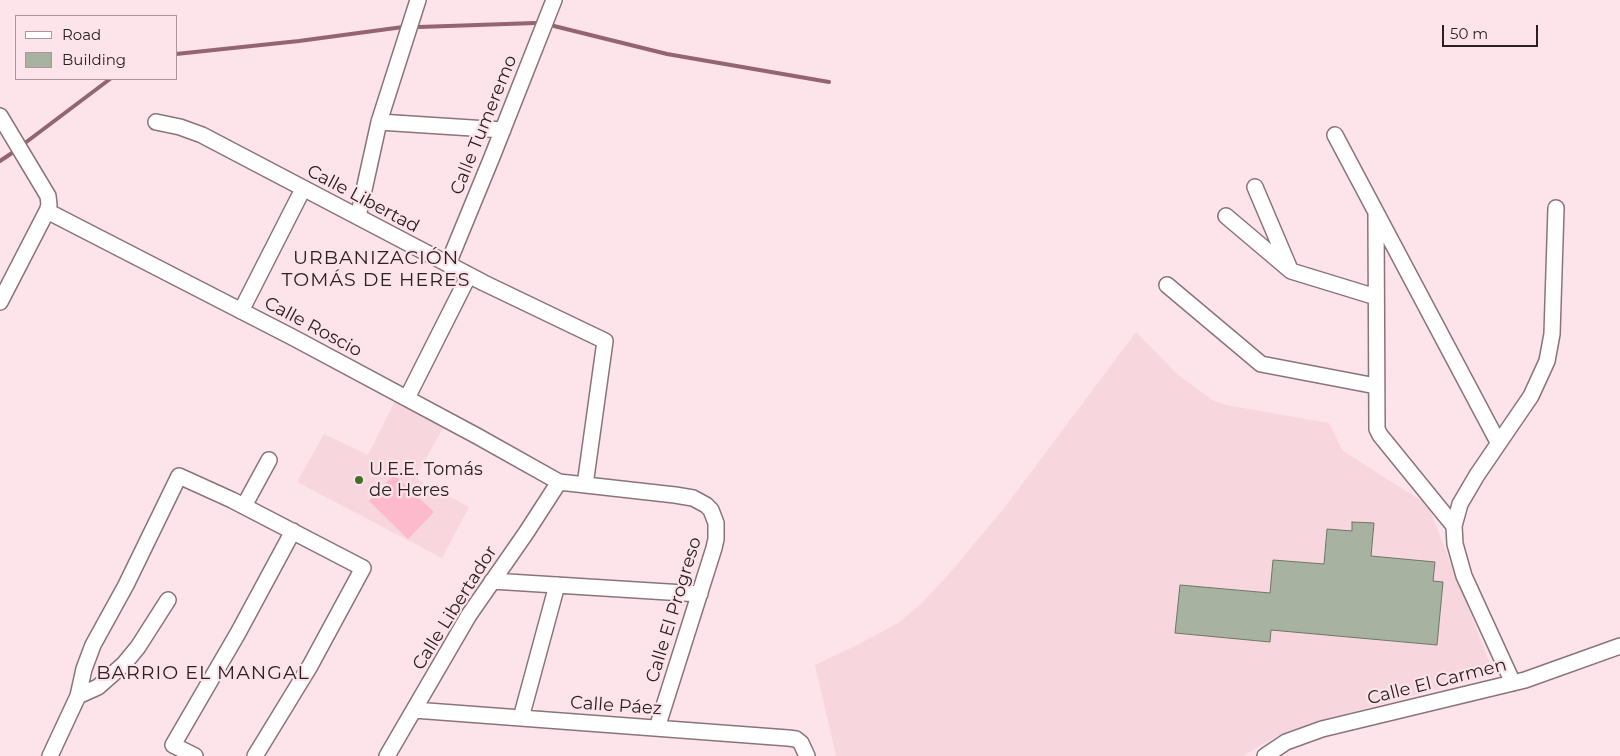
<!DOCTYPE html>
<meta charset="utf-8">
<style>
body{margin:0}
#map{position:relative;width:1620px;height:756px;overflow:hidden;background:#fde4ea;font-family:Montserrat,sans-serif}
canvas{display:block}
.legend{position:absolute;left:15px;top:15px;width:162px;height:65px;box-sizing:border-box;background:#fde4ea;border:1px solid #a9969a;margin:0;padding:6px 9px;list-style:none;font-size:15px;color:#2a2123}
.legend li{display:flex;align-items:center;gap:10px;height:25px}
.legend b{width:25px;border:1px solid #a9969a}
.scale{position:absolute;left:1442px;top:25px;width:96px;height:22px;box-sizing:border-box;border:2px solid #2a2123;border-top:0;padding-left:6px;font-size:15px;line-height:18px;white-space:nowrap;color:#2a2123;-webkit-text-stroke:4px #fde4ea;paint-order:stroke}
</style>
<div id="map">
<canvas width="1620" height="756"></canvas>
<ul class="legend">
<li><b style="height:6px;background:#fff"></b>Road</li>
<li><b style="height:14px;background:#a7b3a0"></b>Building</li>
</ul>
<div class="scale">50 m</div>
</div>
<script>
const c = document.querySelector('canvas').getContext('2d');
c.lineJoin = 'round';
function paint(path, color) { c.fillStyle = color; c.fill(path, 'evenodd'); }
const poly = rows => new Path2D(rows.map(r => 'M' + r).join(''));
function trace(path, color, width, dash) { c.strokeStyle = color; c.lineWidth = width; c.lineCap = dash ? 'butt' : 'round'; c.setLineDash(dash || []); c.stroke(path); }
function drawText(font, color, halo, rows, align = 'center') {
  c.font = font + ' Montserrat,sans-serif'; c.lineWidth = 4.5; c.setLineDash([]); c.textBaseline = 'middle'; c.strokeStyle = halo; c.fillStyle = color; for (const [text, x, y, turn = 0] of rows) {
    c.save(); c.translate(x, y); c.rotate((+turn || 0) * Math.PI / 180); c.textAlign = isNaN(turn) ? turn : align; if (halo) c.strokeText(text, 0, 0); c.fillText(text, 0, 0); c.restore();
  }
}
paint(poly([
 [1136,332,1178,375,1214,401,1226,405,1329,423,1343,451,1428,505,1494,674,1311,723,1273,738,1243,756,836,756,815,665,855,646,898,623,922,603,947,576,1005,507],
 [395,401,443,428,415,478,469,507,442,558,297,482,324,434,368,455]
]), '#f7d6de');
paint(poly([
 [394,475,434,512,408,539,369,501]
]), '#fcbacc');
trace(poly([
 [554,26,667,54,829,82],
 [419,27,535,23],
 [176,54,299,41,403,27],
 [25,143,110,79],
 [0,161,12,153]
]), '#946471', 4);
const building = poly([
 [1352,522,1374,523,1371,556,1435,562,1433,581,1443,582,1437,645,1271,630,1270,642,1175,633,1180,585,1270,593,1273,560,1324,564,1327,529,1352,531,1352,522]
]);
paint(building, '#a7b3a0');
trace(building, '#6d7766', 1);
const minor = poly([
 [0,116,48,196,49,205,47,211,0,302],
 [156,122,180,127,202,135,484,283,605,341,585,485],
 [379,122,503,130],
 [1335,135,1498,442],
 [1255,187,1289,267],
 [47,211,294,338,477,436,559,482,675,495,693,498,706,505,711,510,716,523,716,539,714,548,657,728],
 [1376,215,1377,429,1380,435,1454,526],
 [1226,216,1291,271,1376,297],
 [358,217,379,122,418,0],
 [448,264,492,157,554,0],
 [1167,285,1261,364,1376,386],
 [241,311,303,189],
 [407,398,469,275],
 [244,506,269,460],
 [492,581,700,594],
 [1513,683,1464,576,1455,544,1454,526,1460,504,1477,475,1531,396,1547,361,1552,334,1556,208],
 [78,696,98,687,124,664,138,647,168,600],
 [414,710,788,738,796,739,801,743,807,756],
 [521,718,557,585],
 [50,756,78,696,84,669,93,645,126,585,179,476,232,500,363,568,310,666,255,756],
 [195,756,173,745,238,633,293,531],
 [387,756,469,615,526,533,559,482],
 [1265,756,1286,742,1322,729,1525,680,1620,646]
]);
trace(minor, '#8a747a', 18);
trace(minor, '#fff', 15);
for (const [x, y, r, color] of [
 [359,480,5,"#476e29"]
]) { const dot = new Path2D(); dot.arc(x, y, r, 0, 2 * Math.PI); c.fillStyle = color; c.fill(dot); trace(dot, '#fde4ea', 2); }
drawText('18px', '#2a2123', '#fde4ea', [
 ["Calle Tumeremo",484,125,-68],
 ["Calle Libertad",363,199,28],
 ["Calle Roscio",313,327,28],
 ["Calle Libertador",455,608,-58],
 ["Calle El Progreso",674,610,-73],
 ["Calle El Carmen",1437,682,-14],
 ["Calle Páez",616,706,4]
]);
drawText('18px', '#2a2123', '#fde4ea', [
 ["U.E.E. Tomás",369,470],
 ["de Heres",369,491]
], 'left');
c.letterSpacing = '1px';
drawText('19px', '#2a2123', '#fde4ea', [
 ["URBANIZACIÓN",376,258],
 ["TOMÁS DE HERES",376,280],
 ["BARRIO EL MANGAL",203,673]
]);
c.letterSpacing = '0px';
</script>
